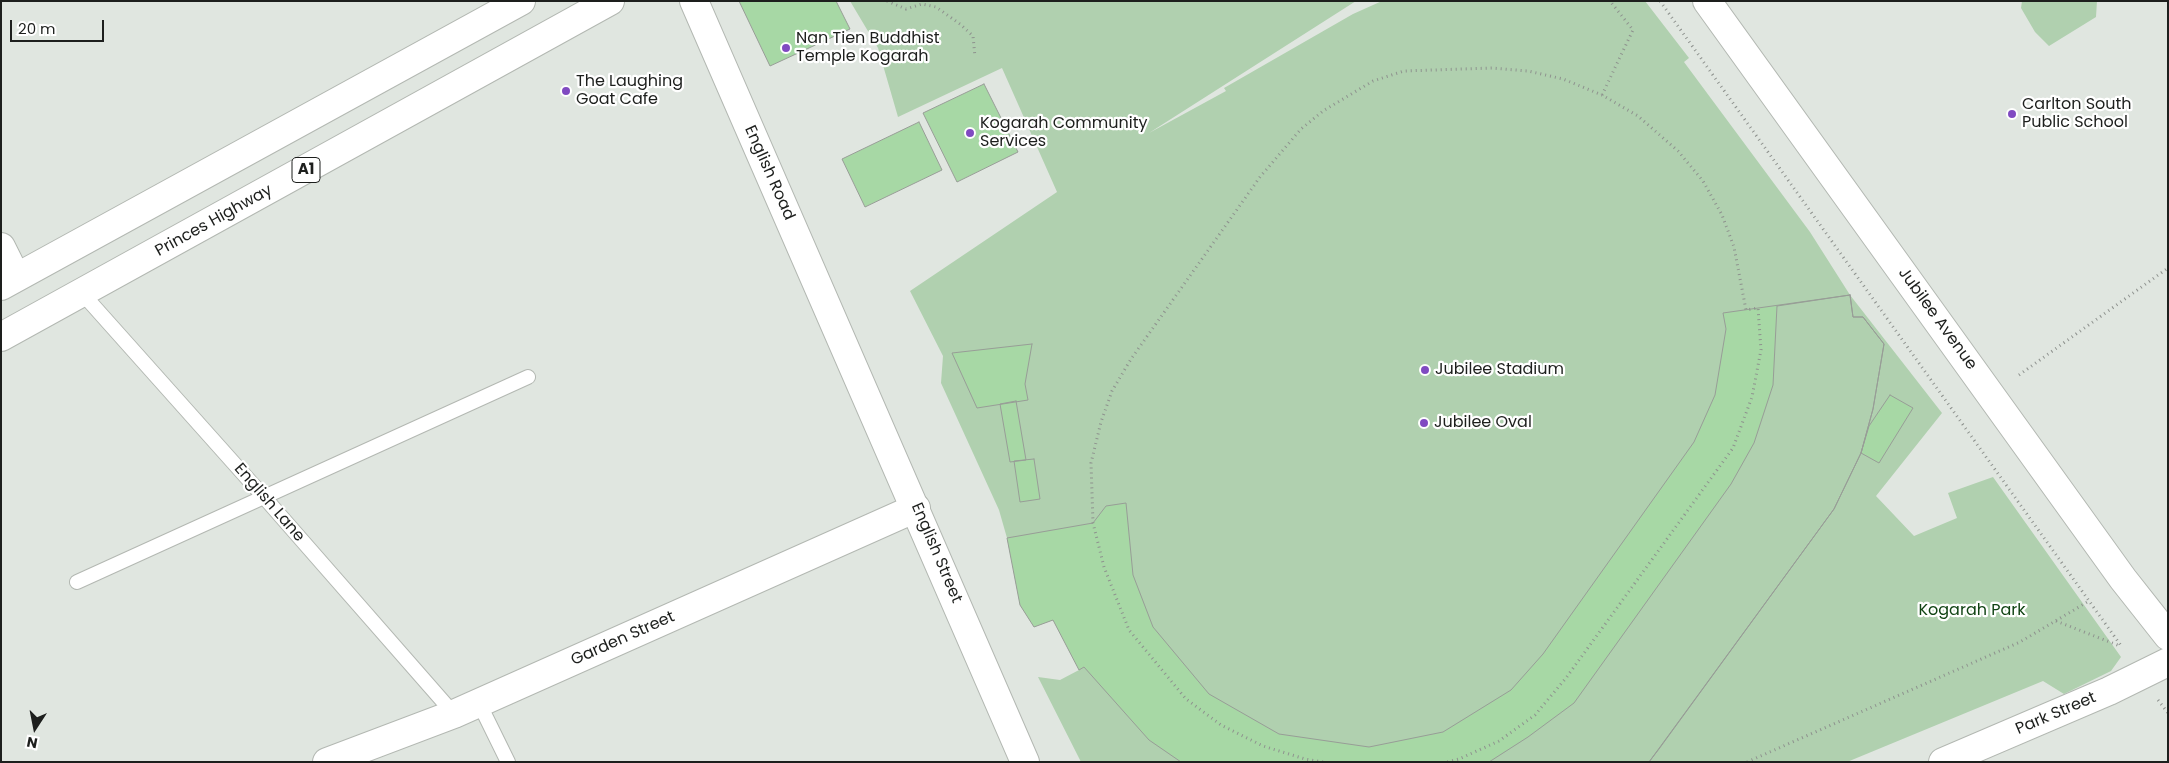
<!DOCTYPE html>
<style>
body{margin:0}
#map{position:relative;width:2169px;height:763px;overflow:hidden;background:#e0e6e0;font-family:Poppins,sans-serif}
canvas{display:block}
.frame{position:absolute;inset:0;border:2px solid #1d1f1d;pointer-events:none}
.north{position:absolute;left:10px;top:703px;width:50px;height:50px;-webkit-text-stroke:4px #fff;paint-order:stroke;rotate:191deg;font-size:14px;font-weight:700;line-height:20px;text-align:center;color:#1d1f1d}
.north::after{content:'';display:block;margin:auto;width:18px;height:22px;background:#1d1f1d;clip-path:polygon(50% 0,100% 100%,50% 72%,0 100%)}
.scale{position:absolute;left:10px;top:20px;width:94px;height:22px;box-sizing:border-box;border:2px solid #1d1f1d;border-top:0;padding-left:6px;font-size:15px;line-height:18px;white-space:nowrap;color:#1d1f1d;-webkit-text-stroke:4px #fff;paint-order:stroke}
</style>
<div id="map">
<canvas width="2169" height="763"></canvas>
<div class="frame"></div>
<div class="north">N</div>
<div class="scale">20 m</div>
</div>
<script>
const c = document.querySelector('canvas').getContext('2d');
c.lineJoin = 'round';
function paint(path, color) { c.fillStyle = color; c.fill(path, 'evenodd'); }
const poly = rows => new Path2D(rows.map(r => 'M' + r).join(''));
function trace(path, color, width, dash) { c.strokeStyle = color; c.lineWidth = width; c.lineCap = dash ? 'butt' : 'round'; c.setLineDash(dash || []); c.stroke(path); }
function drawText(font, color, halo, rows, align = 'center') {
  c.font = font + ' Poppins,sans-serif'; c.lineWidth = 4.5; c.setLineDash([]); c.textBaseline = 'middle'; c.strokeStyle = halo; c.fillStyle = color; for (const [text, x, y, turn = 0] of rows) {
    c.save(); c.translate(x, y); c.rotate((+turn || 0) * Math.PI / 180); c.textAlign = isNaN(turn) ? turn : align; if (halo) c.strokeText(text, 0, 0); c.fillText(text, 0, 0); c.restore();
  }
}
paint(poly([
 [850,1,1356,1,1149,133,1226,91,1224,88,1353,14,1382,1,1645,1,1689,58,1684,62,1810,232,1850,295,1942,413,1876,496,1914,536,1957,518,1948,493,1993,477,2121,657,2111,671,2064,694,2043,681,1847,762,1081,762,1038,677,1060,680,1079,670,1053,620,1034,627,1020,605,1007,538,999,510,941,383,943,356,910,291,1057,192,1002,68,898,117,878,48],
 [2022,1,2097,1,2096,17,2049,46,2035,32,2021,8]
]), '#b0d0af');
const building = poly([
 [739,1,836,1,850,29,770,66,739,1],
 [984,84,1018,152,957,182,923,113,984,84],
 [919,122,942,170,865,207,842,159,919,122],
 [1850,295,1853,317,1863,317,1884,344,1873,409,1861,453,1834,509,1649,762,1181,762,1149,740,1084,667,1079,670,1053,620,1034,627,1020,605,1007,538,1093,523,1106,506,1126,503,1133,575,1153,627,1209,694,1279,734,1369,747,1443,732,1511,690,1543,654,1694,442,1715,395,1726,329,1723,313,1850,295],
 [1850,295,1853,317,1863,317,1884,344,1873,409,1861,453,1834,509,1659,749,1649,762,1489,762,1528,737,1574,703,1731,484,1754,443,1773,385,1777,306,1850,295],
 [1032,344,1025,384,1028,400,977,408,952,353,1032,344],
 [1890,395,1913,408,1879,463,1861,453,1869,426,1890,395],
 [1016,401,1026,460,1010,462,1000,404,1016,401],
 [1034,459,1040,499,1020,502,1014,461,1034,459]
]);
paint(building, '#a7d8a5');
trace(building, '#989d97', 1);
const service = poly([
 [82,293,264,497,454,714],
 [77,582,528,377],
 [479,703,508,762]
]);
const minor = poly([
 [1,247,16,277],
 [327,762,454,714,916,508],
 [1943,762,2109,691,2168,662]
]);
const tertiary = poly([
 [694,1,1025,762],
 [1707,1,2123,579,2168,636]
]);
const trunk = poly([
 [1,286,521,1],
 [1,337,610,1]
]);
trace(service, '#b3b8b2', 16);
trace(minor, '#b3b8b2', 30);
trace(tertiary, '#b3b8b2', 30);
trace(trunk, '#b3b8b2', 30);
trace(poly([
 [887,1,906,9,922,4,936,7,960,24,973,36,975,57],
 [1660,1,2122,647],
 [1602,95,1633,30,1610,1],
 [2019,375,2168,268],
 [2056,621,2120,646],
 [2158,700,2168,713],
 [1323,762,1305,759,1263,746,1221,725,1186,699,1129,630,1104,567,1093,523,1091,463,1101,422,1112,391,1131,359,1260,177,1301,129,1323,111,1373,81,1404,71,1492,68,1528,71,1563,79,1602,95,1638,116,1678,151,1703,181,1722,215,1734,247,1746,310,1758,308,1761,350,1752,397,1733,448,1566,678,1535,715,1499,741,1459,759,1447,762],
 [1747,762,2020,642,2089,601]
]), '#8e928e', 3, [1, 4]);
trace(service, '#fff', 14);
trace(minor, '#fff', 28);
trace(tertiary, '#fff', 28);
trace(trunk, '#fff', 28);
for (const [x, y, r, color] of [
 [786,48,5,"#804ac1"],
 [566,91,5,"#804ac1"],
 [2012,114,5,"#804ac1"],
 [970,133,5,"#804ac1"],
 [1425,370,5,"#804ac1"],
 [1424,423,5,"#804ac1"]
]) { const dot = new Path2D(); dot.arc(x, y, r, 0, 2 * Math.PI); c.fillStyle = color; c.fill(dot); trace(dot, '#fff', 2); }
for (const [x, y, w] of [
 [306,170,28]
]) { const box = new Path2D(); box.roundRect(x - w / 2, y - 12.5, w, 25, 4); c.fillStyle = '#fff'; c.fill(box); trace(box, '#1d1f1d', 1); }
drawText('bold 15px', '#1d1f1d', null, [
 ["A1",306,170]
]);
drawText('16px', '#1d1f1d', '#fff', [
 ["Nan Tien Buddhist",796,39],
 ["Temple Kogarah",796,57],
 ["The Laughing",576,82],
 ["Goat Cafe",576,100],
 ["Carlton South",2022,105],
 ["Public School",2022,123],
 ["Kogarah Community",980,124],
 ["Services",980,142],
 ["Jubilee Stadium",1435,370],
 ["Jubilee Oval",1434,423]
], 'left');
drawText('16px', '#1d1f1d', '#fff', [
 ["English Road",769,173,66],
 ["Princes Highway",214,221,-29],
 ["Jubilee Avenue",1937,319,54],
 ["English Lane",269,503,49],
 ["English Street",936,553,67],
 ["Garden Street",623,639,-24],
 ["Park Street",2056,714,-23]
]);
drawText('16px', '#114414', '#fff', [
 ["Kogarah Park",1972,611]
]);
</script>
